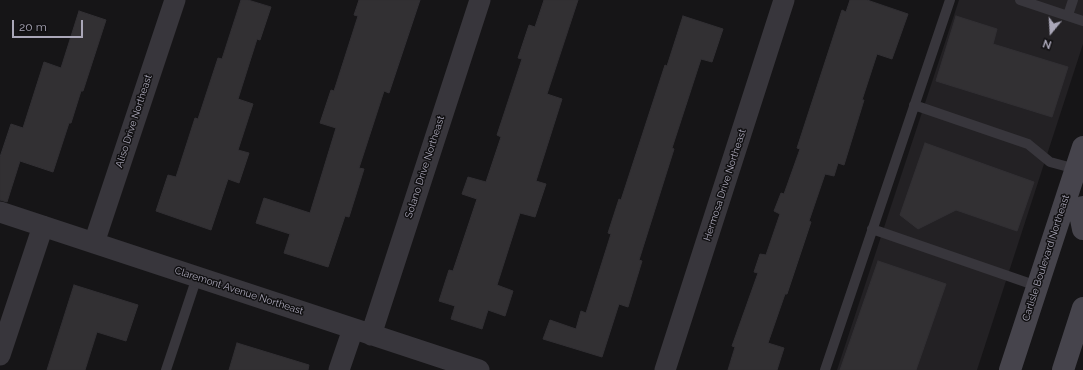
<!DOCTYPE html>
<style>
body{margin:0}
#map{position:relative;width:1083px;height:370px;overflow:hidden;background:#161517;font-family:Raleway,sans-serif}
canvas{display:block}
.north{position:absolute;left:1031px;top:12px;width:40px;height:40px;-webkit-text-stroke:3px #111012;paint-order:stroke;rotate:198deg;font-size:11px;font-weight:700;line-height:16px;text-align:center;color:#aaa7b8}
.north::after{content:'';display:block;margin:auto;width:14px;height:18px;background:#aaa7b8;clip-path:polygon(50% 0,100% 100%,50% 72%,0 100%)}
.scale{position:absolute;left:12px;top:20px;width:71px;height:18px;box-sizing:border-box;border:2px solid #aaa7b8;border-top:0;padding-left:5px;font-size:12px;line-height:14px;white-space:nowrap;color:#aaa7b8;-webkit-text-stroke:3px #111012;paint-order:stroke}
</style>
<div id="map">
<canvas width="1083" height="370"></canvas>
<div class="north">N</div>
<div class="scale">20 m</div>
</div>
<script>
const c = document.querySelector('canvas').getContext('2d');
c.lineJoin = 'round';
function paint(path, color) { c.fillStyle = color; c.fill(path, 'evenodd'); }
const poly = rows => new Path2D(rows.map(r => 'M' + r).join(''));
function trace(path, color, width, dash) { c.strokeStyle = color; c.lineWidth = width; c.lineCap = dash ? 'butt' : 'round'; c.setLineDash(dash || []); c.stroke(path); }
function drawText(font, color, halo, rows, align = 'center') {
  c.font = font + ' Raleway,sans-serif'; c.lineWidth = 3; c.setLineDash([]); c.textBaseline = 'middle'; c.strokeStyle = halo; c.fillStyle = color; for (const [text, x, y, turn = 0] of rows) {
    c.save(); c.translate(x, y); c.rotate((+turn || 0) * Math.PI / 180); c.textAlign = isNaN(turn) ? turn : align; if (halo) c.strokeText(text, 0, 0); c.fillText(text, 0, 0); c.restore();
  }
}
paint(poly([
 [959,0,1083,0,1083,44,977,370,837,370]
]), '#232124');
const building = poly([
 [241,0,248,0,271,7,260,40,257,39,238,99,253,104,238,150,249,153,239,183,228,179,211,230,156,211,168,175,176,177,195,118,198,119,218,58,222,59,241,0],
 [359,0,420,0,389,93,384,91,359,168,364,169,349,217,345,216,328,267,284,253,290,234,256,223,264,198,310,213,336,128,320,123,331,90,334,91,358,16,354,15,359,0],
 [544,0,578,0,547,94,562,99,536,181,546,184,535,217,520,213,497,285,513,291,505,316,488,310,482,329,451,319,455,306,439,301,449,270,453,271,477,199,462,194,468,177,486,182,501,137,497,135,522,59,518,58,529,25,535,27,544,0],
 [850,0,867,0,908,14,892,59,877,54,862,100,864,100,844,165,838,163,834,176,825,174,809,221,811,222,787,294,785,294,768,343,784,348,777,370,728,370,735,347,732,346,758,273,754,272,760,254,766,255,780,214,774,211,781,193,784,194,800,149,797,148,842,10,846,12,850,0],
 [79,11,106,20,83,91,81,91,71,123,69,123,53,172,20,161,7,202,0,200,0,157,11,124,23,128,44,62,61,68,79,11],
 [683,16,723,29,712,62,701,59,672,148,674,149,639,260,642,261,628,307,619,304,602,357,543,339,550,320,576,329,581,311,586,313,611,234,608,233,619,199,621,200,665,65,667,66,683,16],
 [956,16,997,29,993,44,1068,67,1052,117,936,81,956,16],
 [925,143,1034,182,1017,231,956,210,918,229,900,215,925,143],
 [878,261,946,284,916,370,840,370,878,261],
 [74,285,138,305,126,341,97,332,85,370,47,370,74,285],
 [237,343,309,365,308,370,229,370,237,343]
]);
paint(building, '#323033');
trace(building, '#312f33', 1);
trace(poly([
 [1020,0,1083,21],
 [1068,15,1073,0],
 [914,105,1028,144,1050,162,1076,169],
 [872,229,1037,286],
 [166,370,197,277],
 [825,370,950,0]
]), '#38363c', 10);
trace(poly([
 [0,212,479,370],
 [94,243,175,0],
 [371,335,480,0],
 [0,355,43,226],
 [339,370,353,329],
 [665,370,784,0]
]), '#38363c', 21);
trace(poly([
 [1083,207,1081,219,1083,229],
 [1010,370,1083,147],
 [1063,370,1083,308]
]), '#46444c', 22);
drawText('10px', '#aaa7b8', '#111012', [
 ["Aliso Drive Northeast",134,121,-72],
 ["Solano Drive Northeast",425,167,-72],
 ["Hermosa Drive Northeast",725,185,-72],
 ["Carlisle Boulevard Northeast",1046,258,-72],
 ["Claremont Avenue Northeast",239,291,18]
]);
</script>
